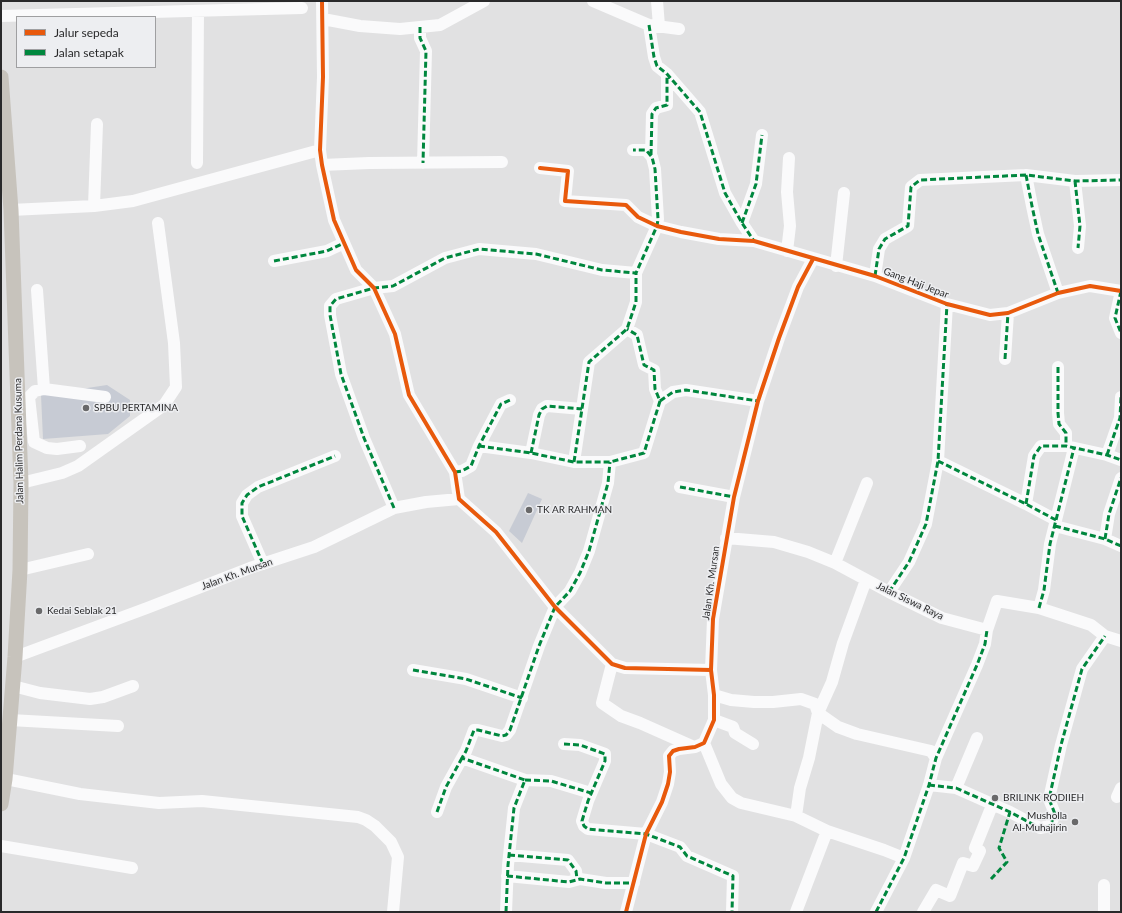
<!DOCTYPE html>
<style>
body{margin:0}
#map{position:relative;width:1122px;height:913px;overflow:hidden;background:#e1e1e2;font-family:Lato,sans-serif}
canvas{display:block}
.frame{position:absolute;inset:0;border:2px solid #29292a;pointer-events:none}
.legend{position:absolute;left:16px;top:16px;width:140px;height:52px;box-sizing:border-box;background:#edeef1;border:1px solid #9f9fa1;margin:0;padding:5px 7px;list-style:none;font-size:12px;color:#29292a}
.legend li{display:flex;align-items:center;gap:8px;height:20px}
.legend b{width:20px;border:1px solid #9f9fa1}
</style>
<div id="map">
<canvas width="1122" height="913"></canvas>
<div class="frame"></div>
<ul class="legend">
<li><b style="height:5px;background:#e8590c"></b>Jalur sepeda</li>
<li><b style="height:5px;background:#00873e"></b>Jalan setapak</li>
</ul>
</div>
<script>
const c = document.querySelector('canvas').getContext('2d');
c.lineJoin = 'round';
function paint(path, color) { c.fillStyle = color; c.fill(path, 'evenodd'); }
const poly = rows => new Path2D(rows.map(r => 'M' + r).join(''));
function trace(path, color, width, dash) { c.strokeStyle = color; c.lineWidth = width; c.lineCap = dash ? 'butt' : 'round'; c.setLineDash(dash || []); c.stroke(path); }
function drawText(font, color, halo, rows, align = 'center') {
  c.font = font + ' Lato,sans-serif'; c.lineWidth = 3; c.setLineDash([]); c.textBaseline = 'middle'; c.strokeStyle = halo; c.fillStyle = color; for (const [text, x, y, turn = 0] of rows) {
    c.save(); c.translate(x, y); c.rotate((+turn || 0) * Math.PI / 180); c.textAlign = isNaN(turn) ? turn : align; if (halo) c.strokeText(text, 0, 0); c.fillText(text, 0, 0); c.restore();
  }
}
paint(poly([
 [107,385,130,400,130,416,108,434,43,439,41,395],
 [528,493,542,499,522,543,509,531]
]), '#c7cbd4');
trace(poly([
 [322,1,323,77,320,150,322,165,334,220,356,270,374,288,395,334,409,395,455,472,459,499,496,532,555,607,612,664,625,668,711,670],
 [593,1,649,25,679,29],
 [657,1,659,26],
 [1,16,302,8],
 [323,19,360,26,400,29,440,25,484,1],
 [649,25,654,57,657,66,667,74,700,112,725,193,742,223,754,241],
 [420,27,420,38,426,51,423,163],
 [651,155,652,114,656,108,667,105,667,74],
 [197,163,198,11],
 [322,165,369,163,502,162],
 [540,168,568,171,565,201,626,205,638,217,657,226,681,232,719,239,754,241,875,276,947,304,990,315,1008,313,1058,293,1090,286,1121,291],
 [1026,175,1032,206,1038,234,1058,293],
 [1075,181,1080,226,1078,248],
 [94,206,97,124],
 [11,210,94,206,133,201,320,150],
 [742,223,756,184,762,135],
 [787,251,790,226,787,192,789,158],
 [274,261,327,251,344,243],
 [836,266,844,193],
 [875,276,879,249,885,239,908,226,911,187,920,180,1026,175,1075,181,1121,180],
 [37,290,44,389],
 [1121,291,1115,318,1121,333],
 [1005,359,1008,313],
 [1058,367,1058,413,1059,424,1066,433,1066,446],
 [660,401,673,392,686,390,758,401],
 [80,446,57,449,47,448,34,442,29,397,35,391,44,389,105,397],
 [479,446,531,453,574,462,610,462,644,453,660,401,655,389,654,370,644,365,637,335,627,329],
 [531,453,539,415,542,409,547,406,582,409],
 [1107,455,1120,418,1121,397],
 [938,461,1026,504,1056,520],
 [574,462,589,362,627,329,636,302,636,273],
 [455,472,462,471,471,466,479,446,501,404,510,400],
 [21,483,62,473,78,466,164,405,176,387,174,343,158,223],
 [680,487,734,497],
 [1026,504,1034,456,1041,446,1066,446,1107,455,1121,460],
 [394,508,364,438,341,374,330,315,330,306,336,299,374,288,393,286,445,258,479,249,536,254,602,270,636,273,657,226,658,219,655,169,652,157,646,150,633,150],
 [1055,526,1105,539,1121,546],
 [726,538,774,542,808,552,835,563,889,592,942,618,987,630,997,601,1039,608,1091,625,1105,636,1121,641],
 [1105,539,1109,514,1121,478],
 [835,563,867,483],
 [263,564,242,516,242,503,247,495,258,487,335,456],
 [20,570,88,554],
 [889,592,909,562,926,524,938,461,947,304],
 [1039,608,1044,590,1050,544,1074,448],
 [15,657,147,608,250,568,314,547,394,508,426,502,459,499],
 [612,664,602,703,621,716,640,723,694,747],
 [413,670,466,679,522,698],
 [13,686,40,693,90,699,103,697,133,686],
 [714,695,731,700,754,702,773,702,801,699,815,704,818,713,838,727,857,734,931,751,936,758],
 [10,720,118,726],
 [714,720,733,727,735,733,753,744],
 [704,743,721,784,732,798,741,803,796,816,827,831,884,850,904,858],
 [564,744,580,745,605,754,605,761,588,801,582,821,584,826,588,829,646,834,680,847,687,856,733,876,732,912],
 [1,778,80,794,159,803,202,801,358,817,366,820,375,826,391,842,398,857,393,912],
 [525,780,551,781,591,793],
 [929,785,956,788,1010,812,1040,828,1050,826,1055,814,1049,799,1061,745,1082,669,1105,636],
 [956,788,977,738],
 [1117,797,1121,788],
 [437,812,446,787,462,758],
 [796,816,800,788,809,758,818,713,832,682,843,643,866,580],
 [1,846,132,868],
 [509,855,568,860,576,871,577,879],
 [507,876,569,882,580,879,606,883,634,883],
 [1104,885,1104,912],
 [506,912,508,865,514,808,525,780,462,758,466,751,474,730,478,730,502,736,506,735,510,730,539,646,555,607,570,591,580,573,589,551,608,483,610,462],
 [626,912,646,834,662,802,668,784,670,772,669,756,673,751,679,749,695,747,704,743,714,720,714,695,711,670,713,619,734,497,758,401,779,338,798,287,813,259],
 [796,912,827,831],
 [876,912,904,858,929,785,936,758,977,665,985,644,987,630],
 [923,912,936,890,950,896,963,863,973,866,980,851,975,848,993,803]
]), '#fafafb', 12);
trace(poly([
 [1,77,11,210,21,483,20,570,15,657,5,779,1,804]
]), '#c7c3bc', 15);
trace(poly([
 [649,25,654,57,657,66,667,74,700,112,725,193,742,223,754,241],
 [420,27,420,38,426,51,423,163],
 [651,155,652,114,656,108,667,105,667,74],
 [1026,175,1032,206,1038,234,1058,293],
 [1075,181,1080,226,1078,248],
 [742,223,756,184,762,135],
 [274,261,327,251,344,243],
 [875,276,879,249,885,239,908,226,911,187,920,180,1026,175,1075,181,1121,180],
 [1121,291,1115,318,1121,333],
 [1005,359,1008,313],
 [1058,367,1058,413,1059,424,1066,433,1066,446],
 [660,401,673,392,686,390,758,401],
 [479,446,531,453,574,462,610,462,644,453,660,401,655,389,654,370,644,365,637,335,627,329],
 [531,453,539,415,542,409,547,406,582,409],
 [1107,455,1120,418,1121,397],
 [938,461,1026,504,1056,520],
 [574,462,589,362,627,329,636,302,636,273],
 [455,472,462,471,471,466,479,446,501,404,510,400],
 [680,487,734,497],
 [1026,504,1034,456,1041,446,1066,446,1107,455,1121,460],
 [394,508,364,438,341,374,330,315,330,306,336,299,374,288,393,286,445,258,479,249,536,254,602,270,636,273,657,226,658,219,655,169,652,157,646,150,633,150],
 [1055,526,1105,539,1121,546],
 [1105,539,1109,514,1121,478],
 [263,564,242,516,242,503,247,495,258,487,335,456],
 [889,592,909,562,926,524,938,461,947,304],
 [1039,608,1044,590,1050,544,1074,448],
 [413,670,466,679,522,698],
 [564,744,580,745,605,754,605,761,588,801,582,821,584,826,588,829,646,834,680,847,687,856,733,876,732,912],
 [525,780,551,781,591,793],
 [929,785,956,788,1010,812,1040,828,1050,826,1055,814,1049,799,1061,745,1082,669,1105,636],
 [437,812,446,787,462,758],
 [509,855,568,860,576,871,577,879],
 [507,876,569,882,580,879,606,883,634,883],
 [991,879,1007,862,999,848,1010,812],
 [506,912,508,865,514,808,525,780,462,758,466,751,474,730,478,730,502,736,506,735,510,730,539,646,555,607,570,591,580,573,589,551,608,483,610,462],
 [876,912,904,858,929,785,936,758,977,665,985,644,987,630]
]), '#00873e', 3, [6, 3]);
trace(poly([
 [322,1,323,77,320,150,322,165,334,220,356,270,374,288,395,334,409,395,455,472,459,499,496,532,555,607,612,664,625,668,711,670],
 [540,168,568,171,565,201,626,205,638,217,657,226,681,232,719,239,754,241,875,276,947,304,990,315,1008,313,1058,293,1090,286,1121,291],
 [626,912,646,834,662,802,668,784,670,772,669,756,673,751,679,749,695,747,704,743,714,720,714,695,711,670,713,619,734,497,758,401,779,338,798,287,813,259]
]), '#e8590c', 4);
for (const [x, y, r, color] of [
 [86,408,4,"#69696a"],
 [529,510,4,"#69696a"],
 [39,611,4,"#69696a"],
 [995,798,4,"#69696a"],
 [1075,822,4,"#69696a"]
]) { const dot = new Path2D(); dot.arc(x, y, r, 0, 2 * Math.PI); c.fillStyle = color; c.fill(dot); trace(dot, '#edeef1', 1.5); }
drawText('10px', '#29292a', '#edeef1', [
 ["Gang Haji Jepar",916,283,21],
 ["Jalan Halim Perdana Kusuma",19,441,-91],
 ["Jalan Kh. Mursan",237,574,-20],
 ["Jalan Kh. Mursan",711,583,-82],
 ["Jalan Siswa Raya",910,601,26]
]);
drawText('10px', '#29292a', '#edeef1', [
 ["SPBU PERTAMINA",94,408],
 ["TK AR RAHMAN",537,510],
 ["Kedai Seblak 21",47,611],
 ["BRILINK RODIIEH",1003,798],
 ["Musholla",1067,816,"right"],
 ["Al-Muhajirin",1067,828,"right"]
], 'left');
</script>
